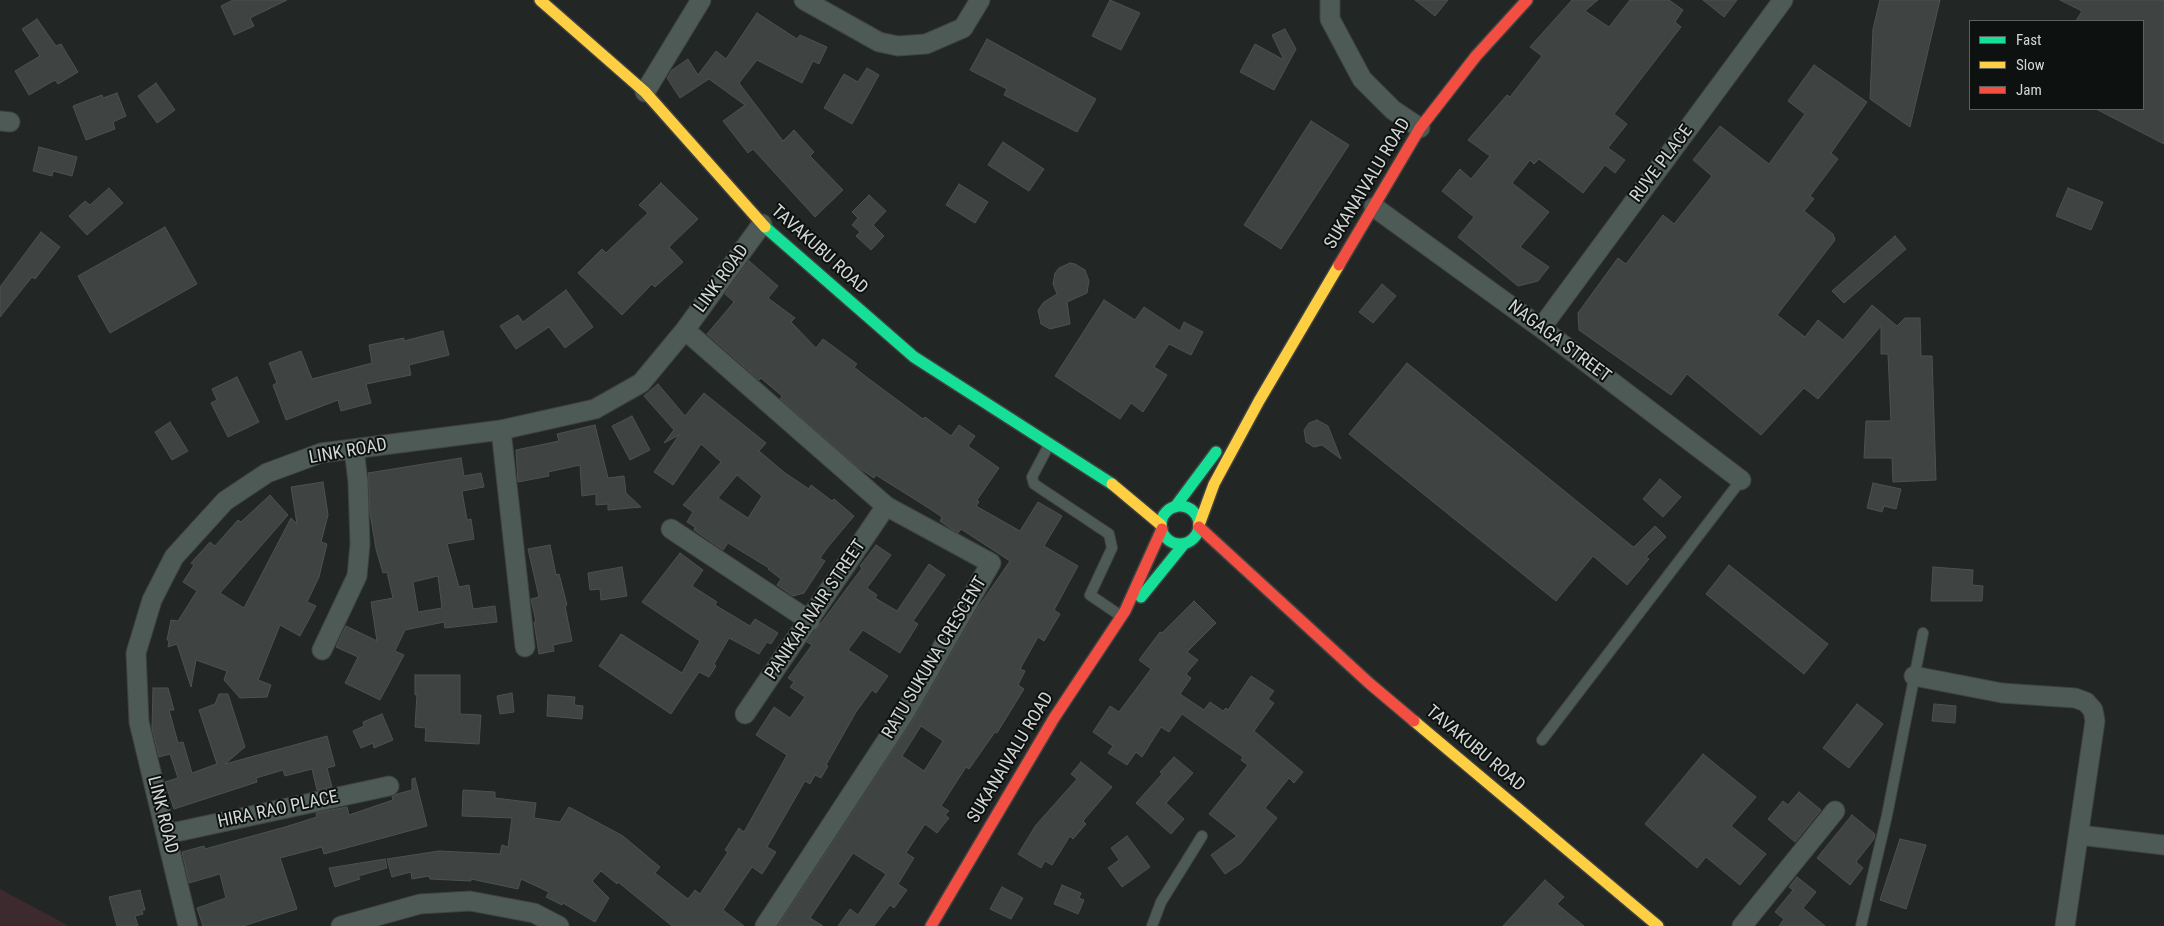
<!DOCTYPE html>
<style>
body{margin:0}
#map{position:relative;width:2164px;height:926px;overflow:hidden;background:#222725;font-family:"Roboto Condensed",sans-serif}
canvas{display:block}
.legend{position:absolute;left:1969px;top:20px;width:175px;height:90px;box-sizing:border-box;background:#0d110f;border:1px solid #5c605e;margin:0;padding:6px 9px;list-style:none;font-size:15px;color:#d2d7d5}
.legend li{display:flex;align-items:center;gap:10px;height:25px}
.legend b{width:25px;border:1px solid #5c605e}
</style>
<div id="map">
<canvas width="2164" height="926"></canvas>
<ul class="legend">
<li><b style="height:6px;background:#16e098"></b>Fast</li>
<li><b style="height:6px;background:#ffcf43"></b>Slow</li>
<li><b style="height:6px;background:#f24e42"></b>Jam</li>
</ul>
</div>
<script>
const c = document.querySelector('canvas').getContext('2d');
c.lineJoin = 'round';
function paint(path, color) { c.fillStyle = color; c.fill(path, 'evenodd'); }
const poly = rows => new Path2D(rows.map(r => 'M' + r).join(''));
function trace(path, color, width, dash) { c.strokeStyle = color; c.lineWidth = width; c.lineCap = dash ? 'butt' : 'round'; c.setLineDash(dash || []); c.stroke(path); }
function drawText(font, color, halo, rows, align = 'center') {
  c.font = font + ' "Roboto Condensed",sans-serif'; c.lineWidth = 4; c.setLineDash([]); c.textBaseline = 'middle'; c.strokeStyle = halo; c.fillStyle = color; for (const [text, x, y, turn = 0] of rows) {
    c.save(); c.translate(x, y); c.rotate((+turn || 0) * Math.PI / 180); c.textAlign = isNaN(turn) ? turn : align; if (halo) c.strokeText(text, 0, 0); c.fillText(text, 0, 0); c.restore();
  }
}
paint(poly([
 [0,889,69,926,0,926]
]), '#3c2a2e');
const building = poly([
 [233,0,287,0,250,18,254,26,234,35,221,6,233,0],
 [1110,0,1140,13,1121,50,1092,36,1110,0],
 [1415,0,1448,0,1435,16,1415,0],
 [1572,0,1598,0,1585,11,1609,27,1630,0,1669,0,1683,10,1675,22,1681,27,1614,114,1627,124,1608,148,1625,160,1615,173,1605,165,1583,193,1539,159,1534,164,1530,160,1512,183,1549,212,1520,247,1549,267,1538,281,1518,286,1458,237,1474,217,1442,191,1460,169,1471,179,1490,156,1468,140,1507,95,1510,97,1542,56,1530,47,1572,0],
 [1703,0,1737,0,1724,17,1703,0],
 [1880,0,1940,0,1910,127,1870,99,1873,29,1880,0],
 [2060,0,2164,0,2164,144,2096,109,2143,109,2143,21,2076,21,2082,11,2060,0],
 [757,13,797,39,800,35,827,47,819,64,813,61,802,83,757,60,739,83,783,141,794,130,814,152,810,156,843,190,815,217,753,149,748,153,723,121,745,105,709,79,680,98,667,78,672,70,688,59,698,75,716,51,726,59,757,13],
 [37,19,56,46,61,44,78,72,58,84,55,80,29,95,15,71,40,56,22,29,37,19],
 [1285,29,1296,49,1274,90,1240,72,1255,44,1284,60,1272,35,1285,29],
 [987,39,1096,99,1077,132,1004,95,1007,89,970,70,987,39],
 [1814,65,1867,102,1831,153,1838,159,1810,196,1814,199,1804,211,1833,234,1835,240,1777,315,1805,337,1818,320,1843,340,1872,305,1897,326,1905,318,1920,318,1921,356,1932,356,1936,480,1893,482,1892,458,1864,458,1866,421,1891,421,1888,354,1881,354,1881,326,1818,399,1804,388,1761,435,1687,374,1671,395,1579,330,1578,313,1618,258,1626,264,1663,215,1674,224,1712,176,1693,160,1720,126,1769,164,1805,114,1788,101,1814,65],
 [867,68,879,75,852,124,824,108,844,74,858,82,867,68],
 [156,83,175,110,157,123,138,96,156,83],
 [117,93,126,116,113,122,115,129,86,140,73,106,102,95,103,98,117,93],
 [1311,121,1349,145,1281,249,1244,225,1311,121],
 [1003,142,1044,169,1029,191,988,165,1003,142],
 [39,147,77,157,72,176,53,171,52,176,33,171,39,147],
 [661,183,698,219,669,247,683,262,655,287,652,284,622,315,578,273,602,249,606,253,648,213,639,205,661,183],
 [959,184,988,202,975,223,946,205,959,184],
 [109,188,123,203,87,235,69,216,85,201,90,205,109,188],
 [2068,188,2103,202,2091,230,2056,216,2068,188],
 [869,195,886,211,873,225,884,236,871,250,856,236,860,232,852,225,858,218,852,212,869,195],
 [165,227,197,284,110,333,78,276,165,227],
 [41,232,60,247,35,279,32,277,0,317,0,287,41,232],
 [1895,236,1906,249,1844,303,1832,291,1895,236],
 [749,261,778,286,768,298,795,318,791,322,816,348,823,339,857,364,854,367,865,376,923,419,925,417,951,436,959,425,975,436,968,446,999,468,977,500,979,502,976,506,1020,531,1038,502,1062,516,1044,546,1078,566,1054,610,1060,614,1044,641,1038,637,1020,669,1025,671,1018,685,1024,689,997,733,995,732,969,769,966,767,941,806,949,811,945,815,949,818,937,833,925,824,906,853,914,858,898,884,907,890,894,908,890,905,874,926,838,926,850,909,858,915,886,874,853,853,810,918,823,926,778,926,913,720,979,606,1010,561,961,529,958,533,950,528,940,521,942,517,927,507,876,475,874,478,859,468,780,399,782,396,761,378,759,380,707,334,734,302,725,294,749,261],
 [921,726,943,741,924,771,902,756,921,726],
 [1070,263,1075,264,1085,270,1089,281,1087,293,1067,302,1070,324,1050,329,1041,324,1038,310,1044,302,1057,294,1053,284,1055,273,1059,268,1070,263],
 [1382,284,1396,296,1373,323,1359,312,1382,284],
 [566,290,593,327,565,348,549,327,516,349,500,326,518,315,523,322,566,290],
 [1104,300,1135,320,1144,307,1180,331,1184,322,1203,332,1191,355,1169,344,1154,367,1167,375,1143,412,1131,403,1120,419,1055,376,1104,300],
 [443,331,449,355,409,365,411,375,366,384,371,403,341,411,338,400,286,420,273,385,277,383,269,363,301,351,312,379,372,363,369,345,404,338,404,341,443,331],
 [1407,363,1632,546,1634,547,1655,526,1666,537,1646,557,1649,559,1627,585,1593,556,1556,601,1349,434,1407,363],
 [237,377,259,422,228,437,211,403,217,400,212,389,237,377],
 [658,384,685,416,704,393,766,443,759,451,785,473,809,489,811,485,832,501,834,499,854,516,828,547,820,558,825,561,804,593,793,596,777,585,781,579,768,569,769,568,728,543,723,550,694,530,695,527,687,522,693,512,683,505,721,462,701,444,673,485,654,472,679,435,664,443,674,430,644,396,658,384],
 [737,475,762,496,748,518,718,498,737,475],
 [632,416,650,450,630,460,612,426,632,416],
 [1317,420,1328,426,1341,459,1322,445,1314,447,1306,442,1304,430,1309,423,1317,420],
 [170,422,188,451,172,460,155,432,170,422],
 [595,425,608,478,624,476,626,493,641,507,608,510,608,504,596,505,596,494,582,496,580,465,548,472,549,476,518,482,516,450,559,441,557,434,595,425],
 [461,458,464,476,481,473,484,487,462,491,467,520,471,519,474,539,447,544,459,587,469,585,473,609,495,606,497,622,445,628,444,622,405,630,395,651,404,655,380,700,345,683,358,657,336,647,346,626,377,641,371,602,393,598,387,572,383,573,376,549,370,513,368,473,461,458],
 [438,576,442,608,418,612,413,582,438,576],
 [1660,479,1681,497,1663,517,1643,499,1660,479],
 [323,482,328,515,321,542,327,544,319,577,307,602,316,606,300,636,280,625,258,680,271,685,267,697,240,698,224,680,227,671,196,660,191,687,177,644,168,647,169,640,167,640,171,620,178,621,197,591,183,582,194,565,191,563,210,542,215,546,238,520,241,522,270,495,288,515,220,593,244,608,291,518,297,524,291,487,323,482],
 [1873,483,1901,489,1896,509,1884,506,1882,512,1867,508,1873,483],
 [550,545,556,575,559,574,567,605,565,606,572,641,553,645,554,651,539,654,534,622,536,622,531,599,539,597,528,549,550,545],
 [876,545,891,555,867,588,877,595,875,598,897,611,929,564,945,575,913,621,918,624,900,653,863,630,848,650,888,676,876,693,872,690,856,712,826,765,828,766,821,778,815,775,810,784,805,781,767,847,776,852,762,874,752,867,723,910,744,926,672,926,618,882,617,884,601,871,592,881,609,898,595,922,563,903,562,905,546,897,549,892,521,879,518,889,471,879,471,881,430,879,429,876,412,879,411,872,392,877,387,859,439,851,500,854,502,845,508,847,512,818,462,816,463,790,495,792,495,798,536,803,534,818,560,822,569,807,623,836,660,867,655,873,688,899,695,890,700,894,728,852,725,850,739,828,744,832,787,755,756,735,774,707,790,718,805,697,790,687,794,682,788,678,812,645,807,642,862,568,860,566,876,545],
 [680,553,703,570,692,586,717,602,715,605,750,626,755,619,778,633,771,644,767,642,759,654,729,638,714,664,716,666,709,677,699,672,671,714,599,666,621,634,682,673,700,641,642,602,680,553],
 [1729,565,1828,644,1804,674,1706,594,1729,565],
 [622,567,627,596,601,600,600,589,590,590,588,573,622,567],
 [1933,567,1973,570,1972,585,1983,586,1982,601,1931,601,1933,567],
 [1194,601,1216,623,1187,652,1198,660,1186,674,1191,678,1180,694,1204,710,1210,702,1223,711,1226,708,1228,710,1251,676,1274,691,1268,699,1274,703,1254,731,1303,772,1294,783,1289,778,1265,808,1277,818,1241,863,1225,874,1211,855,1237,836,1209,814,1248,765,1241,760,1243,757,1182,714,1169,732,1161,727,1142,757,1136,752,1127,765,1108,753,1113,746,1093,732,1110,706,1119,712,1151,669,1139,660,1160,632,1162,633,1194,601],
 [415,675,460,675,460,714,481,715,479,744,425,741,426,728,415,727,417,694,415,695,415,675],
 [153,688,168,688,174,710,169,710,178,743,183,742,192,773,217,764,199,710,215,704,219,694,228,694,245,747,225,764,327,736,335,766,327,768,332,787,317,790,312,769,285,776,283,770,256,778,257,782,174,809,165,782,178,778,170,754,159,757,152,728,153,688],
 [512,693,514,712,500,714,497,696,512,693],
 [548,695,575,697,574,705,583,706,582,719,547,716,548,695],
 [1857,704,1883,724,1849,768,1823,748,1857,704],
 [1934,704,1956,706,1955,723,1932,721,1934,704],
 [382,714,393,740,374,748,373,743,361,748,353,731,364,726,363,722,382,714],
 [1703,754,1756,797,1731,826,1766,854,1740,885,1706,857,1697,868,1645,824,1703,754],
 [1174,757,1193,773,1166,803,1184,819,1171,834,1136,803,1162,774,1160,772,1174,757],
 [1081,762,1112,787,1083,821,1086,824,1073,839,1070,836,1052,865,1045,861,1041,868,1018,854,1036,825,1077,779,1071,774,1081,762],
 [415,778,427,826,324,854,322,847,280,858,297,909,243,926,203,926,197,908,226,898,220,874,189,883,182,852,204,846,205,849,285,827,317,817,316,813,347,807,349,815,393,800,392,797,397,794,412,790,412,779,415,778],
 [1799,792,1821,810,1795,842,1768,819,1783,801,1788,805,1799,792],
 [1852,815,1875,834,1874,839,1856,862,1863,868,1850,885,1817,858,1852,815],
 [1127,836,1150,867,1122,887,1108,868,1119,860,1111,848,1127,836],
 [1900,839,1926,845,1906,909,1880,900,1900,839],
 [385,859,387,868,358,876,360,879,335,887,329,868,385,859],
 [1797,877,1816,892,1803,908,1825,926,1779,926,1784,919,1775,912,1793,890,1789,887,1797,877],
 [1545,880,1564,897,1557,904,1584,926,1503,926,1545,880],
 [1062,885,1081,893,1079,898,1084,900,1078,914,1054,904,1062,885],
 [1002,887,1023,898,1011,919,990,909,1002,887],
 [140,890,145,910,142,910,143,914,135,916,138,926,117,926,109,897,140,890]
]);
paint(building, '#3f4342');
trace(building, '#4d514f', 1);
const lane = poly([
 [1049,445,1032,477,1034,484,1109,534,1112,548,1090,595,1121,616],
 [1542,740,1741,480],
 [1152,926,1161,902,1202,836],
 [1861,926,1887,815,1923,633]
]);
const street = poly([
 [804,0,879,42,898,46,926,44,963,28,980,0],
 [1330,0,1330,19,1362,79,1393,110,1420,128],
 [645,92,701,0],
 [0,121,10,122],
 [1374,207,1541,328,1741,480],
 [1541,328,1783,0],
 [685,330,886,506,991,563,904,714,765,926],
 [501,430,525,647],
 [671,529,810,621],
 [322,650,357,576,360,544,358,482,354,449],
 [1914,676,2002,693,2075,698,2086,702,2093,710,2095,721,2065,926],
 [745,714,886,506],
 [167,834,389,786],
 [2079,835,2164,845],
 [188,926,139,722,136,653,152,600,174,557,225,501,267,473,321,453,501,430,595,409,641,383,685,330,762,224],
 [341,926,420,904,470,901,534,913,559,926],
 [1742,926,1835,811]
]);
const fast = poly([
 [765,227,914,357,1112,484],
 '1161 525a19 19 0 1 1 38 0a19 19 0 1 1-38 0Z',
 [1175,507,1216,452],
 [1141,597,1184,544]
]);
const slow = poly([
 [540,0,645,92,765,227],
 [1112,484,1161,525],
 [1199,525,1214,484,1259,401,1339,265],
 [1414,721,1658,926]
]);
const jam = poly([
 [1339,265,1420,128,1476,56,1527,0],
 [1199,527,1369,683,1414,721],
 [931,926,1054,718,1125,611,1162,529]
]);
trace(lane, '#3f4241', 12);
trace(street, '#3f4241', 21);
trace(fast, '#3f4241', 14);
trace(slow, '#3f4241', 14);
trace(jam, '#3f4241', 14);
trace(lane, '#4e5a56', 10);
trace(street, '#4e5a56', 19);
trace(fast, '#16e098', 11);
trace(slow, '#ffcf43', 11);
trace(jam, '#f24e42', 11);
drawText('18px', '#d2d7d5', '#0d110f', [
 ["RUVE PLACE",1662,164,-53],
 ["SUKANAIVALU ROAD",1368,184,-59],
 ["TAVAKUBU ROAD",819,250,42],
 ["LINK ROAD",722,279,-54],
 ["NAGAGA STREET",1559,342,37],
 ["LINK ROAD",348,452,-10],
 ["PANIKAR NAIR STREET",816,610,-56],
 ["RATU SUKUNA CRESCENT",935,658,-59],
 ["TAVAKUBU ROAD",1475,749,40],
 ["SUKANAIVALU ROAD",1011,758,-59],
 ["HIRA RAO PLACE",278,810,-12],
 ["LINK ROAD",162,815,76]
]);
</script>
